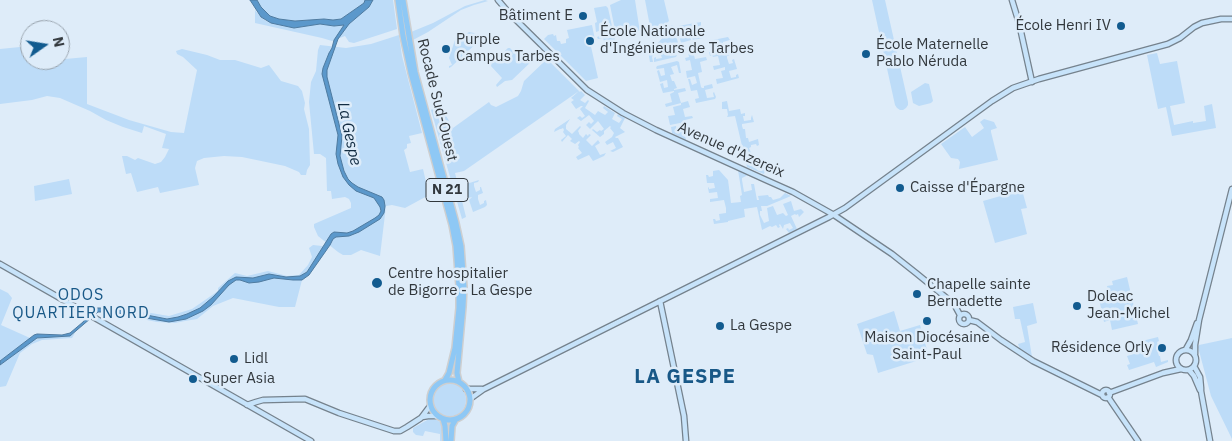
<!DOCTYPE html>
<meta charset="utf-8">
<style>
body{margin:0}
#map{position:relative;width:1232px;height:441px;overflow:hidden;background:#deecf9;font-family:"IBM Plex Sans",sans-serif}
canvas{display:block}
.north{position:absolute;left:20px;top:20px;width:50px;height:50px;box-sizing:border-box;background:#deecf9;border:1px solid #99a4ae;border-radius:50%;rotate:77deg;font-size:14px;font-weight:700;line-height:20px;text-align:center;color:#32383d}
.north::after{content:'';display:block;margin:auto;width:18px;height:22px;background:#125b8f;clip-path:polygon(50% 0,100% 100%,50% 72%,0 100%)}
</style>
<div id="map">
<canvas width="1232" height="441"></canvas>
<div class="north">N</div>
</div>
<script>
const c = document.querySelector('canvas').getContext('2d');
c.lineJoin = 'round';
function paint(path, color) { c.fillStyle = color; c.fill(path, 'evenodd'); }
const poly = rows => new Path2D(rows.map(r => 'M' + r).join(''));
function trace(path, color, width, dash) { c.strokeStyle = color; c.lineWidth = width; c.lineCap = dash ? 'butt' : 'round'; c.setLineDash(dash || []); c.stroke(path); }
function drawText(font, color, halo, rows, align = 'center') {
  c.font = font + ' "IBM Plex Sans",sans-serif'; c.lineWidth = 5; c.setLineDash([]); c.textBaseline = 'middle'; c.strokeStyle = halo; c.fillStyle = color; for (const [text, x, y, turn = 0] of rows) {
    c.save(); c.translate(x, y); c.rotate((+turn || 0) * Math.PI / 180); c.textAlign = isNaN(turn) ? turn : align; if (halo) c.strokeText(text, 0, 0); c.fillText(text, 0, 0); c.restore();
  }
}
paint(poly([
 [257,0,365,0,364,3,341,19,333,20,324,19,295,21,279,19,270,16,261,7],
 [373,0,393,0,397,29,354,43,349,42,345,36,332,41,322,38,255,23,255,10,261,17,266,21,294,28,320,24,334,26,348,25,372,3],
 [485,0,488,1,474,5,461,10,428,32,413,40,411,32,433,23,465,6],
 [621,0,635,0,639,26,642,26,643,30,616,35,610,5],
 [645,0,664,0,669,21,652,37],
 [872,0,885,0,908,102,908,105,906,108,903,110,900,110,897,108,895,105],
 [606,6,608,8,615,40,604,41,603,38,598,39,597,37,600,36,599,31,596,32,595,23,597,22,594,8],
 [701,22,701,26,703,38,693,40,691,35,694,34,695,37,699,36,698,30,694,30,689,32,691,40,681,43,678,31,681,30,682,35,686,33,685,27,678,29,678,26],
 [592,25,595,40,590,42,598,78,586,81,544,39,548,35,553,34,554,36,556,35,557,41,560,41,561,44,566,43,566,39,569,38,567,30],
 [672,25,674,27,678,43,668,46,670,56,677,55,676,57,654,62,654,58,656,57,656,59,662,58,659,50,654,53,652,57,653,62,650,62,648,51,656,49,655,46,669,31,668,29],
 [469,32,474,33,481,39,451,67,449,68,449,66,452,65,449,58,455,40,457,37,463,36],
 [399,35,402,56,422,133,409,136,411,143,407,144,407,148,404,150,410,172,423,169,429,195,405,208,392,205,386,206,380,256,361,250,351,255,343,255,338,252,318,236,314,227,314,224,351,208,351,203,349,199,345,197,332,199,331,191,327,191,326,158,320,154,314,154,309,102,311,82,316,71,318,50,320,45,346,48,371,44],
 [728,37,730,40,723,42,723,44,722,45,723,48,725,48,725,50,730,49,728,43,731,43,733,54,727,56,727,58,729,64,733,63,732,60,734,59,737,69,729,71,731,78,736,77,736,75,738,74,739,78,717,84,716,79,723,78,721,71,725,70,725,67,714,70,713,66,720,65,718,56,713,57,712,55,710,56,709,52,716,51,713,40],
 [699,43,700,46,695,47,696,51,693,52,695,59,706,57,707,60,700,62,702,72,698,73,701,87,702,88,704,88,704,86,712,84,713,88,705,90,707,98,714,97,713,93,714,92,716,97,715,99,696,103,695,99,699,98,697,90,691,91,688,79,690,79,692,85,697,83,695,76,687,78,686,71,692,70,690,60,686,61,685,58,689,57,687,46],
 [60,44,63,44,65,59,87,57,87,104,129,120,171,132,184,133,197,70,183,57,177,54,176,51,182,49,207,55,220,60,235,60,261,68,269,65,281,81,298,86,302,91,305,103,304,109,309,129,310,165,307,170,306,175,301,175,299,172,285,166,242,157,224,156,204,158,197,161,195,168,199,185,160,193,158,187,137,192,131,173,126,174,122,156,127,156,135,160,138,158,155,164,161,162,165,157,169,149,162,148,166,134,144,126,142,133,123,127,106,120,90,111,60,98,47,96,32,100,0,104,0,49,30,46,30,60,60,60],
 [508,48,510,48,522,61,530,55,534,59,512,80,505,81,497,87,496,85,502,78,490,65],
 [1157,53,1160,64,1177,61,1185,103,1170,106,1174,125,1193,121,1193,123,1206,121,1204,106,1212,104,1216,128,1172,136,1166,107,1158,109,1147,55],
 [547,59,580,92,581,91,585,95,580,100,585,103,588,100,589,101,585,108,595,115,598,111,605,115,608,112,603,108,604,106,615,113,612,119,619,123,622,119,617,116,618,114,625,118,620,128,625,132,615,137,616,138,618,138,623,147,613,152,610,151,616,148,613,142,607,145,605,142,612,137,614,133,610,128,611,127,610,126,604,131,604,134,600,137,592,130,593,129,597,132,600,130,601,131,604,129,598,121,590,129,586,125,589,122,591,124,594,121,589,115,581,121,577,118,580,116,582,118,585,116,580,109,583,106,581,106,576,109,571,102,574,100,571,98,579,91,464,171,455,173,466,217,462,219,431,110,439,103,453,128,489,102,491,105,496,107,518,96,521,91,524,81],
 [677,61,679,62,681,73,679,73,677,65,671,67,674,74,670,75,672,81,674,81,677,88,674,89,674,90,685,88,686,91,678,93,681,103,688,101,690,107,683,109,685,117,692,116,693,118,685,120,686,124,687,123,689,130,684,131,686,140,672,133,671,127,676,126,677,132,682,130,680,123,670,125,668,116,675,115,673,107,681,105,681,103,666,107,665,104,672,102,670,94,674,92,674,91,663,93,660,84,663,83,664,88,668,87,667,80,660,82,657,71,659,70,661,76,665,75,664,68,657,69,656,68,657,66],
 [925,83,929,84,933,101,931,103,919,106,913,103,911,92],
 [727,101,729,111,740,109,741,114,745,113,745,116,743,116,744,121,751,120,751,118,752,115,754,122,742,124,742,126,743,129,745,129,746,138,748,138,749,142,758,139,759,145,757,146,756,144,751,145,751,147,749,148,751,153,749,154,751,159,753,159,753,162,755,162,756,169,759,171,762,171,761,167,763,166,765,171,764,174,747,167,735,116,727,117,728,115,727,109,722,109,722,102],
 [570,119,566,125,566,129,572,134,580,126,581,127,578,131,579,133,579,134,583,138,586,134,588,136,589,134,591,135,586,140,592,146,598,140,600,143,595,146,600,155,606,153,604,156,593,161,589,155,578,160,576,157,582,153,578,148,579,147,578,145,580,142,579,141,575,144,570,141,572,139,568,135,562,142,561,140,566,136,563,132,564,130,563,128,561,129,560,129,554,132,555,129],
 [984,119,994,122,997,128,991,130,991,132,998,160,959,169,960,162,958,159,951,158,941,144,965,127,972,137,984,128,980,122],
 [719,170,728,180,731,203,741,202,740,196,742,195,738,170,748,175,742,178,742,180,744,192,752,190,751,184,754,184,757,200,759,200,758,196,768,195,769,197,771,197,773,200,780,198,785,193,791,196,767,206,761,206,762,211,760,211,760,215,764,223,769,221,767,208,773,206,777,215,783,213,786,216,788,215,783,204,791,201,794,211,801,209,804,212,799,217,798,214,796,215,795,214,791,216,797,229,789,233,786,229,788,228,789,230,793,228,790,223,784,225,783,229,780,224,779,225,780,227,778,228,776,225,772,227,770,226,762,230,757,207,744,209,745,217,728,221,728,222,714,224,713,219,715,219,716,221,720,220,719,214,726,213,726,208,724,200,710,202,710,199,718,198,717,192,709,193,708,188,709,187,709,189,715,188,714,183,707,183,706,175,708,175,709,177,713,176,713,171],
 [69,179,72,194,35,201,34,186],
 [479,180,478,182,474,183,474,186,476,192,480,190,480,187,481,187,483,193,478,195,478,199,480,205,484,203,484,201,486,200,487,205,485,207,473,212,469,200,472,197,468,198,463,185],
 [1022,190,1027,208,1021,209,1027,234,995,243,983,201],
 [313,245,322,246,327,250,309,275,302,280,295,307,279,307,233,298,213,306,197,319,185,321,175,323,157,322,132,317,133,310,169,316,192,309,218,291,218,288,235,273,247,276,268,271,287,276,299,275,308,265,312,257,309,248],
 [1127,277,1138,324,1112,330,1110,320,1104,322,1099,299,1109,297,1107,286,1113,285,1112,281],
 [0,289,8,293,12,298,1,325,30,338,0,361],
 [1033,303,1037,323,1027,326,1032,357,1020,350,1018,344,1025,342,1020,319,1015,319,1013,307],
 [894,311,900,331,920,325,929,357,878,373,873,355,867,354,857,324],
 [75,333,72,338,42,340,32,344,20,353,6,386,0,387,0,365,34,340,44,337,70,336],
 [1158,337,1159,341,1157,342,1159,349,1157,350,1159,356,1160,356,1161,362,1168,360,1168,362,1156,367,1154,362,1129,370,1127,365,1130,364,1127,356,1144,351,1142,341],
 [1232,338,1232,439,1211,396,1198,347,1199,345],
 '432 400a17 17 0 1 1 34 0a17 17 0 1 1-34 0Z',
 [429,419,437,420,440,422,442,427,443,441,440,441,440,434,425,431,423,436,416,435,413,432,413,428]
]), '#bddcf8');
const water = poly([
 [250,0,257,0,261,7,270,16,279,19,295,21,324,19,333,20,341,19,364,3,365,0,373,0,369,7,349,24,338,39,327,70,327,77,342,136,340,156,344,171,348,179,352,183,358,187,382,197,384,200,385,206,384,213,380,219,359,232,349,236,336,237,333,239,330,245,309,275,302,280,293,280,274,278,259,282,249,283,240,280,236,280,229,285,211,305,203,311,186,319,169,322,112,312,98,312,70,336,37,338,0,365,0,361,34,335,37,334,62,335,70,333,83,322,92,311,96,308,100,308,121,310,167,319,178,317,187,314,200,308,213,297,228,281,236,277,253,278,269,274,286,277,300,276,307,272,331,234,334,232,347,233,353,231,375,218,379,215,381,211,380,207,374,198,356,191,349,185,343,177,338,164,336,154,338,135,322,74,323,68,329,53,332,48,334,40,344,25,334,26,320,24,294,28,271,23,261,17,250,0]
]);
paint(water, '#5b98cb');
trace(water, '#4f7ba0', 1);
const secondary = poly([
 [498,0,510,14,587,90,623,113,656,130,766,180,793,192,834,215,892,254,916,273,954,304,960,315],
 [1012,0,1019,23,1032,82],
 [0,264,311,441],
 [660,301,684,416,686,441],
 '959 319a5 5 0 1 1 10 0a5 5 0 1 1-10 0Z',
 [969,320,977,322,1001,340,1033,361,1102,395],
 [1186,349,1191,340,1197,323],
 '1176 360a10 10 0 1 1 20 0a10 10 0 1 1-20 0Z',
 [1195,354,1195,345,1199,320,1232,189],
 [1194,366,1200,377,1201,388,1201,391,1210,441],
 [1189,370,1194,376,1200,390],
 [466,389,482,389],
 '1102 394a4 4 0 1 1 8 0a4 4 0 1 1-8 0Z',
 [1109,393,1163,373,1181,369],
 [1108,397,1138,441],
 [470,399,484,389,829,217,845,208,992,101,1013,88,1039,79,1168,44,1180,38,1194,27,1202,23,1221,19,1232,19],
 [247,405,256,402,263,400,305,399,339,413,394,431,400,431,407,427,421,418,430,406],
 [422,417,428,416,437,416]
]);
const primary = poly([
 [398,0,403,36,411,73,452,225,456,246,459,287,459,308,455,348,449,373,445,380],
 [403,0,415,72,456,223,461,246,464,287,463,307,457,373,459,382],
 '430 400a20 20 0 1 1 40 0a20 20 0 1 1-40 0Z',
 [443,419,445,426,446,441],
 [451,441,452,426,456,419]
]);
trace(secondary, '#75828d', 7);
trace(primary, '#cecfd0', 8);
trace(secondary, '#c7e3fa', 4.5);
trace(primary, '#8ec8f5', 5);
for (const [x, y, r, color] of [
 [583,16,5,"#125b8f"],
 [1121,26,5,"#125b8f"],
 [590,41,5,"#125b8f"],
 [446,49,5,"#125b8f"],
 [866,54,5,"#125b8f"],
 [900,188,5,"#125b8f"],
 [377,283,6,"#125b8f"],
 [917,294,5,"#125b8f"],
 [1077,306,5,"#125b8f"],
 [927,321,5,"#125b8f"],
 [720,326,5,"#125b8f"],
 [1162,348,5,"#125b8f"],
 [234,359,5,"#125b8f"],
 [193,379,5,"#125b8f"]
]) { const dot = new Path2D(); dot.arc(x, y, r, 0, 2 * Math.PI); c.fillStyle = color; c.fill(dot); trace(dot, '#deecf9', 2); }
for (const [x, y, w] of [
 [447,190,42]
]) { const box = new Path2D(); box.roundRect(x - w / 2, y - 11.5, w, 23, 4); c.fillStyle = '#deecf9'; c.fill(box); trace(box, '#32383d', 1); }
drawText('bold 14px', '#32383d', null, [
 ["N 21",447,190]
]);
drawText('15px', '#32383d', '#deecf9', [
 ["Bâtiment E",573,16,"right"],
 ["École Henri IV",1111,26,"right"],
 ["École Nationale",600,32],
 ["d'Ingénieurs de Tarbes",600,49],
 ["Purple",456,40],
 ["Campus Tarbes",456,57],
 ["École Maternelle",876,45],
 ["Pablo Néruda",876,62],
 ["Caisse d'Épargne",910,188],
 ["Centre hospitalier",388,274],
 ["de Bigorre - La Gespe",388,291],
 ["Chapelle sainte",927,285],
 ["Bernadette",927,302],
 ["Doleac",1087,297],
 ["Jean-Michel",1087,314],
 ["La Gespe",730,326],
 ["Maison Diocésaine",927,338,"center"],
 ["Saint-Paul",927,355,"center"],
 ["Résidence Orly",1152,348,"right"],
 ["Lidl",244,359],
 ["Super Asia",203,379]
], 'left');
drawText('15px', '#32383d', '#deecf9', [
 ["Rocade Sud-Ouest",437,100,76],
 ["Avenue d'Azereix",731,150,24]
]);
drawText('italic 16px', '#122c42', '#deecf9', [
 ["La Gespe",349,134,78]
]);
c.letterSpacing = '1px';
drawText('16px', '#185887', '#deecf9', [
 ["ODOS",81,295],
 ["QUARTIER NORD",81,313]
]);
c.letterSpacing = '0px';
c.letterSpacing = '1px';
drawText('bold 20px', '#185887', '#deecf9', [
 ["LA GESPE",685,377]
]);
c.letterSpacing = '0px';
</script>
